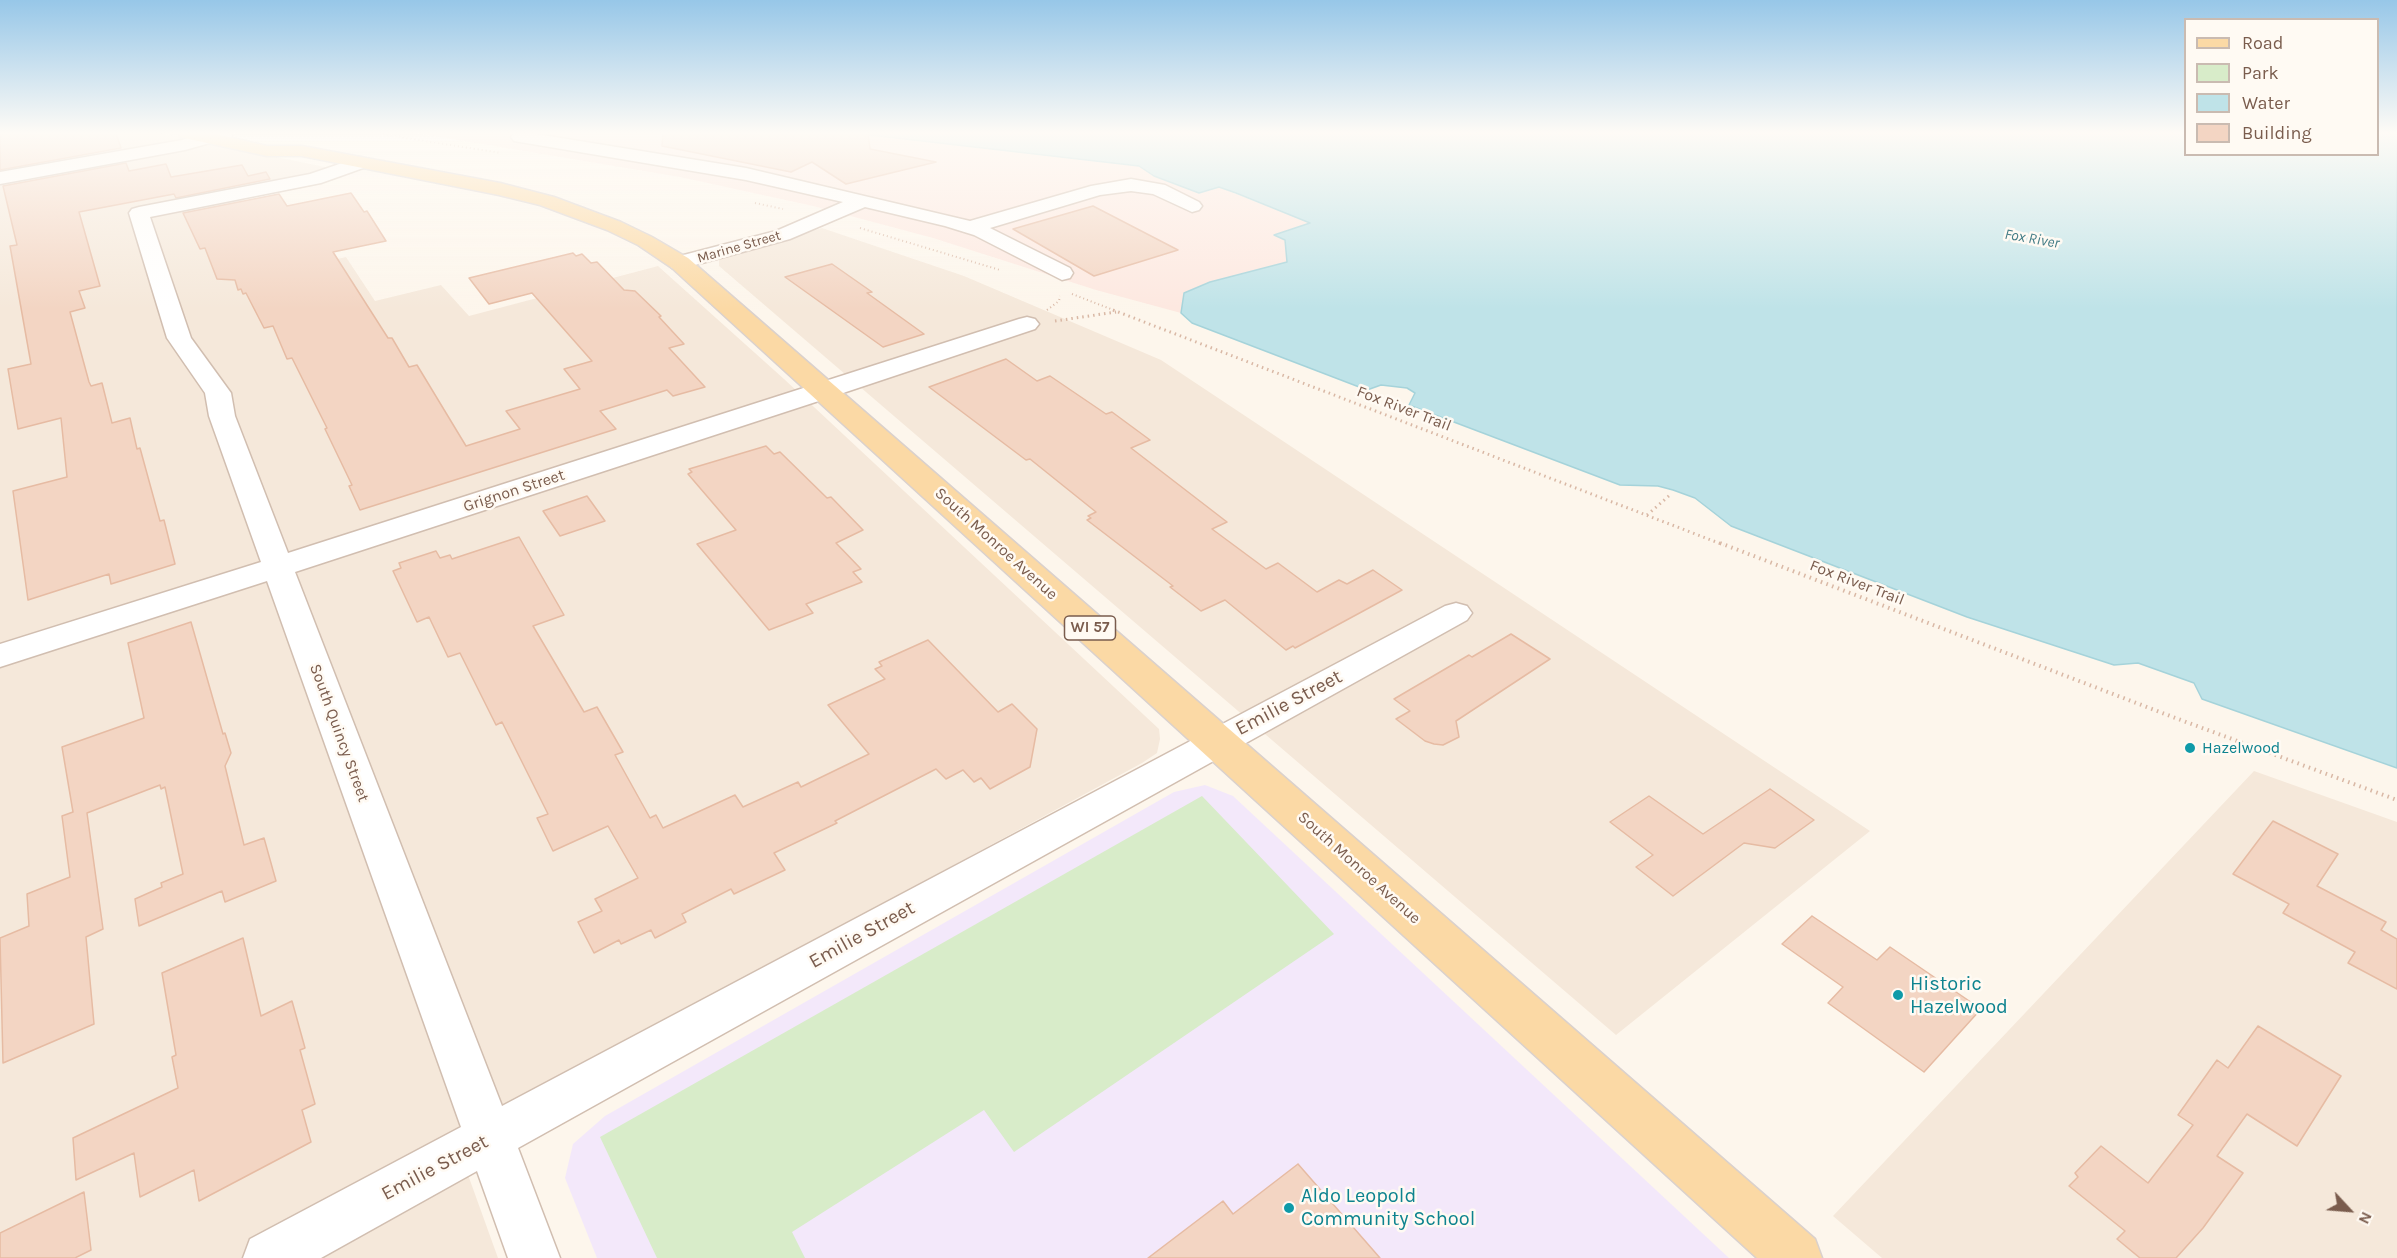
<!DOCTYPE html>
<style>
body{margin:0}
#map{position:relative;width:2397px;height:1258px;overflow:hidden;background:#fdf6ec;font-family:Karla,sans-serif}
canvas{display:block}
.legend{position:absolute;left:2184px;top:18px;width:195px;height:138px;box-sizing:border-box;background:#fffaf3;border:2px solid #cabbb1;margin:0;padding:8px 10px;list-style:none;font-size:18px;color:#7a5c4d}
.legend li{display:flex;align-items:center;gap:12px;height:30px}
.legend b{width:30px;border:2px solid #cabbb1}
.north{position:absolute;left:2319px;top:1180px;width:60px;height:60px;-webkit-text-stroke:4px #fffaf3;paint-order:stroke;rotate:116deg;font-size:16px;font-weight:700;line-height:24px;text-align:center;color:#7a5c4d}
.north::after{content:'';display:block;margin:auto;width:21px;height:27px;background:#7a5c4d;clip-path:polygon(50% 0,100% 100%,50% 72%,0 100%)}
</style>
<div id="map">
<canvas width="2397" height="1258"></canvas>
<ul class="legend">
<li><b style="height:8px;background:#fbd9a5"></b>Road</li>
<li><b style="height:16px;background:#d8ecc9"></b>Park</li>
<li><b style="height:16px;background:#bfe3e8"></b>Water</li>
<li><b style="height:16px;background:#f3d5c3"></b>Building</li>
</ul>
<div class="north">N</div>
</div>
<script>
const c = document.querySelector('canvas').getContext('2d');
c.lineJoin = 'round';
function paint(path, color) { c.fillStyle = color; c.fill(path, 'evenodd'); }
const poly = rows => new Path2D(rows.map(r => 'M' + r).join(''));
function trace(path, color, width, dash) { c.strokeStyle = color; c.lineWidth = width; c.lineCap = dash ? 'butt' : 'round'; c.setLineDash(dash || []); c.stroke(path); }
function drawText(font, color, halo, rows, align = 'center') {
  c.font = font + ' Karla,sans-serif'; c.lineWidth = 5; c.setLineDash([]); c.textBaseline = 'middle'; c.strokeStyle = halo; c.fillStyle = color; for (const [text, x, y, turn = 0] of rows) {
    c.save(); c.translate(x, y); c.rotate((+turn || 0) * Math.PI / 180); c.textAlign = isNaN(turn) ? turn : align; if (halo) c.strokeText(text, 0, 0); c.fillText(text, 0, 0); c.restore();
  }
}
paint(poly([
 [0,133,160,133,325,167,327,169,324,171,238,192,249,212,328,261,346,257,375,301,441,285,469,316,658,266,784,379,1159,729,1160,739,1157,753,1142,763,454,1136,498,1258,0,1258],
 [822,228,964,276,1161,360,1870,831,1616,1035,719,266,719,260,728,255],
 [2254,771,2397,822,2397,1258,1882,1258,1833,1216]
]), '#f5e8da');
paint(poly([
 [416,133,853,133,1139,166,1155,176,1199,193,1219,187,1310,223,1275,236,1285,240,1288,262,1210,282,1185,293,1181,313,1096,290,933,238,813,206,680,177]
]), '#fde8e0');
paint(poly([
 [1205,785,1233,796,1729,1258,597,1258,565,1178,573,1144,605,1116,1174,792]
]), '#f3e8fa');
paint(poly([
 [1202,796,1334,934,1014,1152,984,1110,792,1232,805,1258,657,1258,600,1137]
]), '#d8ecc9');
const water = poly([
 [853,133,2185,133,2186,154,2378,154,2378,133,2397,133,2397,768,2202,699,2194,683,2138,663,2114,665,1967,617,1731,526,1695,498,1673,490,1658,486,1620,485,1409,405,1415,393,1407,388,1381,385,1367,390,1192,323,1181,313,1184,293,1210,282,1287,262,1285,240,1274,235,1310,223,1236,193,1219,187,1199,193,1154,176,1139,166,853,133]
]);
paint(water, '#bfe3e8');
trace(water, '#a5d3da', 1.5);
const building = poly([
 [0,133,116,133,121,148,0,170,0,133],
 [663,133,868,133,870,149,936,162,846,184,812,162,791,172,662,146,663,133],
 [126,163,129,171,166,164,171,177,242,165,248,176,266,172,270,179,176,198,174,194,79,212,100,286,79,291,85,308,70,312,89,382,91,386,102,383,112,423,130,418,137,449,140,448,160,521,164,520,175,564,111,584,109,574,28,600,13,491,67,477,61,418,18,429,8,369,31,364,10,246,17,245,3,186,126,163],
 [351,193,364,212,367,211,386,241,333,252,388,338,392,338,409,367,417,365,466,446,520,429,506,411,580,389,564,369,592,361,532,293,489,304,469,278,523,265,573,253,576,256,582,254,591,263,597,262,624,290,635,291,661,316,659,317,684,344,669,348,705,387,673,396,667,390,600,411,616,429,360,510,349,486,352,485,325,429,327,428,292,358,287,359,273,326,264,328,246,293,243,294,241,289,238,290,235,280,217,279,205,248,200,249,183,213,279,194,287,206,351,193],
 [1093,206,1178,250,1094,276,1013,229,1093,206],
 [832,264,872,292,867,293,924,334,883,347,785,277,832,264],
 [1006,359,1037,381,1050,376,1106,414,1112,412,1150,440,1131,448,1227,522,1212,529,1266,569,1278,563,1317,592,1339,580,1347,584,1373,570,1402,590,1295,648,1293,646,1286,650,1225,600,1201,611,1170,587,1173,586,1087,520,1091,518,1088,516,1096,512,1030,459,1026,460,929,387,1006,359],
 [766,446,774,454,780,452,827,498,831,497,863,530,836,543,861,569,853,572,862,582,806,604,813,613,769,630,697,544,736,530,688,474,692,472,689,469,766,446],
 [587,496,605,521,560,536,543,511,587,496],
 [519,537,564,615,533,626,584,712,597,707,623,752,615,755,650,818,656,815,663,828,735,795,743,807,798,782,801,787,869,754,828,705,885,679,875,669,882,666,879,662,928,640,998,712,1012,704,1037,729,1030,767,990,789,981,778,974,782,963,770,946,779,936,769,835,821,837,823,774,853,785,870,734,894,731,889,682,914,686,922,655,938,651,930,621,944,619,940,594,953,578,922,602,911,595,899,638,878,608,826,553,851,537,818,548,814,502,722,496,725,460,653,448,657,429,617,417,622,393,571,401,568,399,563,436,551,440,558,450,555,452,559,519,537],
 [191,622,223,734,225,733,231,753,225,766,244,845,264,838,276,881,225,902,222,891,139,926,135,899,162,887,161,883,183,874,165,787,161,789,160,785,87,813,103,929,86,937,94,1024,3,1063,0,938,29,926,27,894,70,877,62,816,73,812,62,747,144,718,128,643,191,622],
 [1511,634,1550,659,1456,721,1459,737,1443,745,1434,744,1425,741,1396,719,1410,711,1394,699,1469,655,1472,657,1511,634],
 [1770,789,1814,820,1775,848,1744,843,1673,896,1636,867,1653,855,1610,822,1649,796,1703,834,1770,789],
 [2273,821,2338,854,2317,886,2386,922,2381,930,2397,939,2397,989,2348,963,2355,952,2283,913,2289,904,2233,874,2273,821],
 [1812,916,1877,960,1890,947,1981,1009,1924,1072,1828,1003,1843,987,1782,944,1812,916],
 [243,938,261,1016,292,1001,305,1048,300,1050,315,1104,302,1110,311,1142,199,1201,194,1170,140,1197,134,1153,76,1180,73,1138,178,1088,172,1057,176,1055,162,973,243,938],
 [2258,1026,2341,1076,2297,1146,2247,1114,2217,1156,2243,1173,2203,1228,2176,1258,2140,1258,2117,1239,2125,1231,2069,1186,2078,1177,2075,1173,2101,1146,2148,1183,2193,1125,2178,1115,2217,1060,2228,1068,2258,1026],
 [1298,1164,1380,1258,1148,1258,1223,1201,1233,1214,1298,1164],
 [84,1192,91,1250,75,1258,0,1258,0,1233,84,1192]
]);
paint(building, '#f3d5c3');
trace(building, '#e6bba3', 1.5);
const minor = poly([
 [205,133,233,133,231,137,185,150,0,184,0,172,182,140,205,133],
 [514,133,530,133,746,168,970,221,1091,186,1131,179,1165,185,1199,202,1202,206,1199,210,1192,212,1153,194,1131,191,1100,195,990,228,1070,268,1073,273,1070,278,1062,280,974,235,945,226,865,207,790,239,680,269,672,268,669,263,672,258,776,231,843,202,746,180,520,142,514,141,511,137,514,133],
 [360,157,366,159,369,163,366,167,321,183,150,217,191,338,231,393,235,416,288,553,1019,319,1027,317,1035,319,1039,324,1035,329,834,396,295,572,502,1106,1445,606,1456,603,1467,606,1472,613,1467,620,518,1148,560,1258,508,1258,477,1171,321,1258,243,1258,250,1239,461,1127,267,581,0,667,0,644,261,562,209,416,205,393,167,338,129,213,132,209,139,207,310,174,360,157]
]);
const major = poly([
 [178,133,211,133,267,146,302,146,500,183,554,197,621,222,652,237,688,258,1815,1239,1822,1258,1757,1258,672,268,638,245,607,230,540,205,499,195,302,156,267,156,180,137,178,133]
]);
trace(minor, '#d1beb0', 3);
trace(major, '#dad1cd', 3);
trace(poly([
 [375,133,501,153],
 [755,203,783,209],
 [860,228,1000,270],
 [1072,294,1116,311],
 [1047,310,1059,301,1060,296]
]), '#d9b8a5', 2, [1, 3]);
trace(poly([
 [1113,310,1724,545],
 [1055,321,1116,312],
 [1647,515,1670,495]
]), '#d9b8a5', 3, [1.5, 4]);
trace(poly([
 [1720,543,2178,719,2397,800]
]), '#d9b8a5', 4, [1.5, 4.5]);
paint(minor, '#fff');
paint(major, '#fbd9a5');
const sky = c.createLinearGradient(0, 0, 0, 309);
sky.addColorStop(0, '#97c7e8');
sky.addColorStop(0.43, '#fefbf6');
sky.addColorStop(1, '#fefbf600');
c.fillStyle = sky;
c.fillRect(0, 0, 2397, 309);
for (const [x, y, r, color] of [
 [2190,748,6,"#0f9aa8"],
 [1898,995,6,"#0f9aa8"],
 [1289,1208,6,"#0f9aa8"]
]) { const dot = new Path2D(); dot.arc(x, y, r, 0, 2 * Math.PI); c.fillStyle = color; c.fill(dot); trace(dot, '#fffaf3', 2); }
drawText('14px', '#7a5c4d', '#fffaf3', [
 ["Marine Street",739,247,-16]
]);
drawText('italic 15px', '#437c86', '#fffaf3', [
 ["Fox River",2032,239,10]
]);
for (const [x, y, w] of [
 [1090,628,51]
]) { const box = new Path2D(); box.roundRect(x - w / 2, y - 12, w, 24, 4.5); c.fillStyle = '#fffaf3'; c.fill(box); trace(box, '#7a5c4d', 1.5); }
drawText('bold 15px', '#7a5c4d', null, [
 ["WI 57",1090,628]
]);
drawText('16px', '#7a5c4d', '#fffaf3', [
 ["Fox River Trail",1404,409,21],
 ["Grignon Street",514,491,-18],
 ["South Monroe Avenue",996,544,42],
 ["Fox River Trail",1857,583,21],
 ["South Quincy Street",339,733,70],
 ["South Monroe Avenue",1359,868,42]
]);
drawText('16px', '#0d838f', '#fffaf3', [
 ["Hazelwood",2202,748]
], 'left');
drawText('20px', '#7a5c4d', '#fffaf3', [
 ["Emilie Street",1289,703,-28],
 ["Emilie Street",862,935,-29],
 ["Emilie Street",435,1168,-28]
]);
drawText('20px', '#0d838f', '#fffaf3', [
 ["Historic",1910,984],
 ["Hazelwood",1910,1007],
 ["Aldo Leopold",1301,1196],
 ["Community School",1301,1219]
], 'left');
</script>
